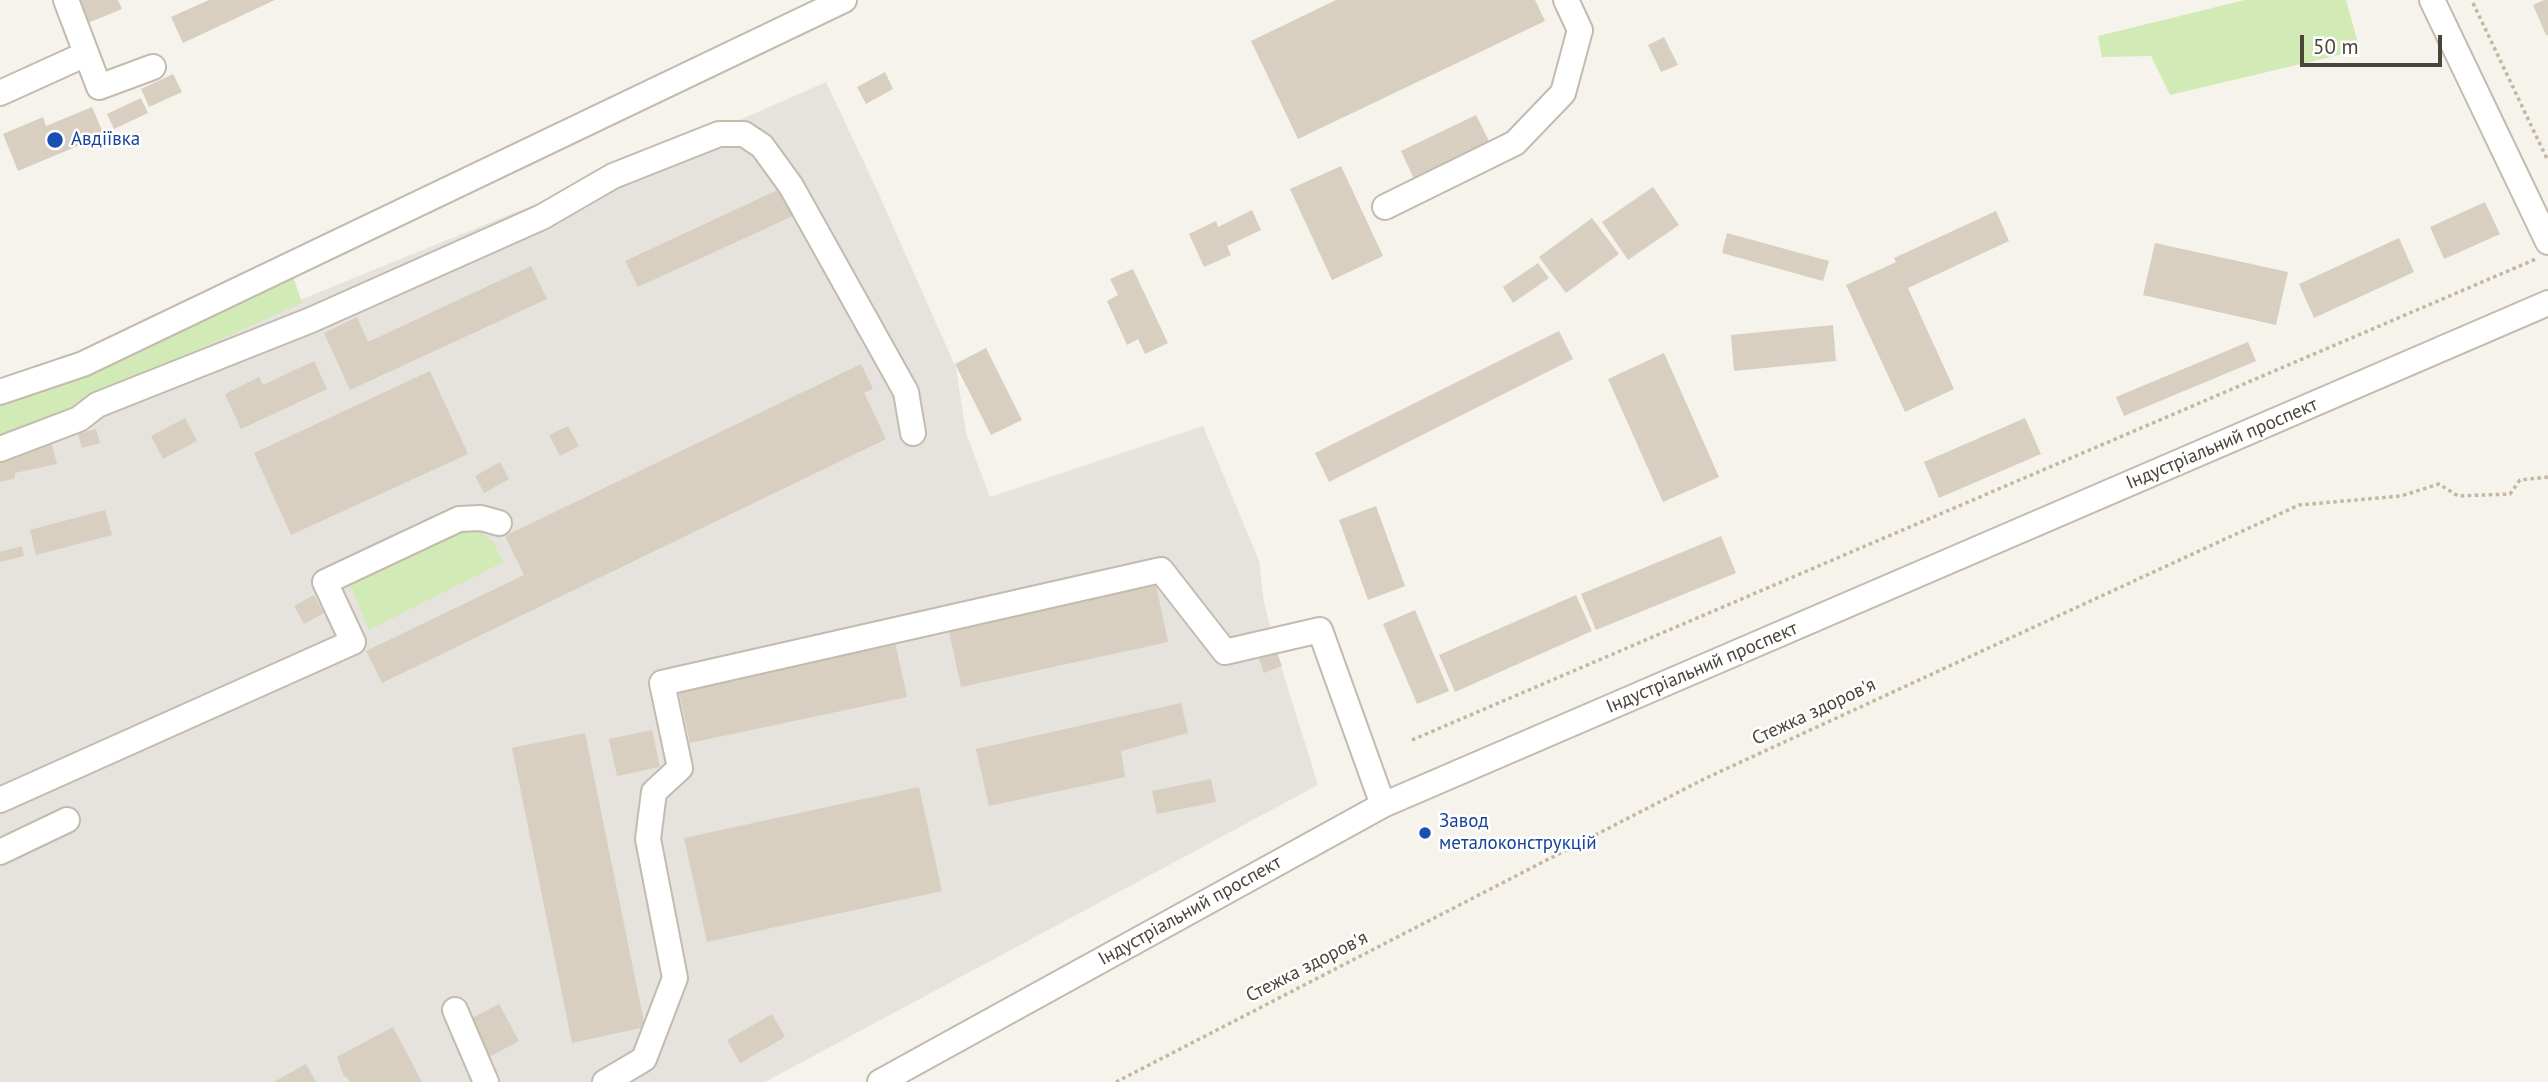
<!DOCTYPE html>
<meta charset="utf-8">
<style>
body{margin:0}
#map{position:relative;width:2548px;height:1082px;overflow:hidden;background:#f6f3ec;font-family:"PT Sans",sans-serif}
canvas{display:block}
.scale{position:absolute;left:2300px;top:35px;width:142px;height:32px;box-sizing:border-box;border:4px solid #4b4439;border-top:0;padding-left:9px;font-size:21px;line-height:24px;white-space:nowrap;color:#4b4439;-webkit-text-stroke:5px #fff;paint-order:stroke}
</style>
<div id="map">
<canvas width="2548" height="1082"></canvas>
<div class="scale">50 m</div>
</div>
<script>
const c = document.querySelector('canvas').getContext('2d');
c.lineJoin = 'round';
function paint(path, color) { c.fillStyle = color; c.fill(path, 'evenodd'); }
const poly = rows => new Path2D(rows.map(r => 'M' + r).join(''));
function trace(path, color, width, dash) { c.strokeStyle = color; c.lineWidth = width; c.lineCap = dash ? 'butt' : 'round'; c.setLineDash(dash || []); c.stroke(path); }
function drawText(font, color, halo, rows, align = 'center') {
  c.font = font + ' "PT Sans",sans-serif'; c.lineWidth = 5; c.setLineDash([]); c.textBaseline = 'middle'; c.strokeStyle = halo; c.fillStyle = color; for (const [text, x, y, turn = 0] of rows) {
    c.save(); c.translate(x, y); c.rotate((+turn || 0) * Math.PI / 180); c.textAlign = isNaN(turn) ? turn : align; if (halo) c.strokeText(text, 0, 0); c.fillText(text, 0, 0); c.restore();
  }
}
paint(poly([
 [826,82,876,188,956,368,966,433,990,497,1203,426,1259,561,1264,602,1276,650,1318,785,765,1082,0,1082,0,422,710,133]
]), '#e6e2dd');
paint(poly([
 [2245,0,2346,0,2360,50,2170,95,2151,56,2102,57,2098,36],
 [293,276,302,303,86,399,52,418,0,442,0,399,140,337,179,333],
 [458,530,479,531,493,542,503,562,369,630,349,583]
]), '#d2eab5');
paint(poly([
 [79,0,118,0,122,9,88,23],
 [209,0,275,0,183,43,171,17],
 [1336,0,1535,0,1545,21,1298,139,1251,41],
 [2544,0,2548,0,2548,35,2546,35,2533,5],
 [1664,37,1678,65,1661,72,1648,45],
 [885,72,893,89,866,104,857,87],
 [173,74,182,92,149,107,141,89],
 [141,98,148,113,114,129,107,114],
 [92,107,104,135,18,171,3,134,43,117,46,126],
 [1476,115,1490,143,1414,179,1401,151],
 [1341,166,1383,256,1332,280,1290,189],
 [784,187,793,216,638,287,625,261],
 [1653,187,1679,225,1628,260,1602,222],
 [2485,202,2500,234,2444,259,2430,227],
 [1252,210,1261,230,1227,246,1231,255,1204,267,1189,234,1216,221,1218,227],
 [1996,211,2009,241,1908,288,1954,389,1905,412,1846,285,1896,262,1894,258],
 [1592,218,1619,254,1566,293,1539,257],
 [1727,233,1829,261,1823,281,1722,253],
 [2399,238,2414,272,2314,318,2299,284],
 [2155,243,2288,272,2276,325,2143,295],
 [1538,263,1549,278,1513,303,1503,287],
 [531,266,547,299,350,390,324,333,357,317,368,342],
 [1133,269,1168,343,1145,354,1138,339,1127,345,1107,301,1118,295,1110,279],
 [1833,325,1836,361,1734,371,1731,335],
 [1559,331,1573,359,1329,482,1315,453],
 [2248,342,2256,361,2124,416,2116,397],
 [986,348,1022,420,991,435,955,364],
 [1664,353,1719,477,1663,502,1608,379],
 [314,361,327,389,241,429,225,394,259,377,263,385],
 [861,364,873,389,864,393,886,439,382,683,366,651,524,575,505,536],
 [430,371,468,454,291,535,254,453],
 [185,418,197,441,163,459,151,436],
 [2025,418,2041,454,1939,498,1924,462],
 [568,426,579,446,560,456,549,435],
 [96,429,100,443,82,448,78,434],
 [51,442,57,464,15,473,15,478,0,482,0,456],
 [500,462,509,479,484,493,475,476],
 [1376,506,1405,586,1368,600,1339,520],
 [105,510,112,535,36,555,30,530],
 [1721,536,1736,573,1596,630,1581,594],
 [22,546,24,556,0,562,0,552],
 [1156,585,1168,642,961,687,949,631],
 [314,595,324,613,304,624,294,606],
 [1576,595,1592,631,1455,692,1439,655],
 [1415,610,1449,691,1417,704,1383,624],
 [895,642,907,697,690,743,678,688],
 [1276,650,1282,666,1264,673,1258,656],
 [1181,703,1188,733,1121,751,1125,777,989,806,976,749],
 [652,730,660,767,617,776,609,739],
 [585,733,645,1027,572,1043,512,748],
 [1211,779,1216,802,1157,814,1152,791],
 [919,787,942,891,707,942,684,838],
 [499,1004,519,1041,482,1061,462,1023],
 [772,1014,785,1037,740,1063,727,1040],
 [393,1027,422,1082,350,1082,346,1076,344,1077,337,1057],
 [306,1064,316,1082,274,1082]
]), '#d8cfc1');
const minor = poly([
 [66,0,99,87,153,67],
 [2432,0,2548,242],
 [0,93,86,54],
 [1385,207,1515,143,1563,93,1580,30,1566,0],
 [0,392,83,364,844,0],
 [0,449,79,419,97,405,311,320,542,217,613,176,719,134,744,134,762,146,791,186,906,392,913,433],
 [0,800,353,642,325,582,459,519,481,518,499,523],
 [0,852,67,820],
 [455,1010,486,1082],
 [605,1082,644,1059,675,978,648,839,654,792,680,768,662,683,1161,570,1225,652,1320,630,1383,805],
 [880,1082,1383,805,2548,303]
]);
trace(minor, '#c2bbae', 28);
trace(poly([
 [2473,3,2548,161],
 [1412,740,2536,259],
 [1116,1082,1704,779,2299,505,2401,496,2439,484,2458,496,2510,494,2520,480,2548,477]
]), '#c4b79f', 3.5, [3.5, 3.5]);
trace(minor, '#fff', 24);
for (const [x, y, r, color] of [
 [55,140,9,"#1a4fb4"],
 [1425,833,7,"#1a4fb4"]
]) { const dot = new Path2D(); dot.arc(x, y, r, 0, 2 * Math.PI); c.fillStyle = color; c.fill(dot); trace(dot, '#fff', 2.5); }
drawText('19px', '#164399', '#fff', [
 ["Авдіївка",71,140],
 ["Завод",1439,822],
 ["металоконструкцій",1439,844]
], 'left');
drawText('19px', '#4b4439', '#fff', [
 ["Індустріальний проспект",2222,444,-23],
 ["Індустріальний проспект",1702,668,-23],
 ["Стежка здоров'я",1814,712,-25],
 ["Індустріальний проспект",1190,911,-29],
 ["Стежка здоров'я",1307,967,-27]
]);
</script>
